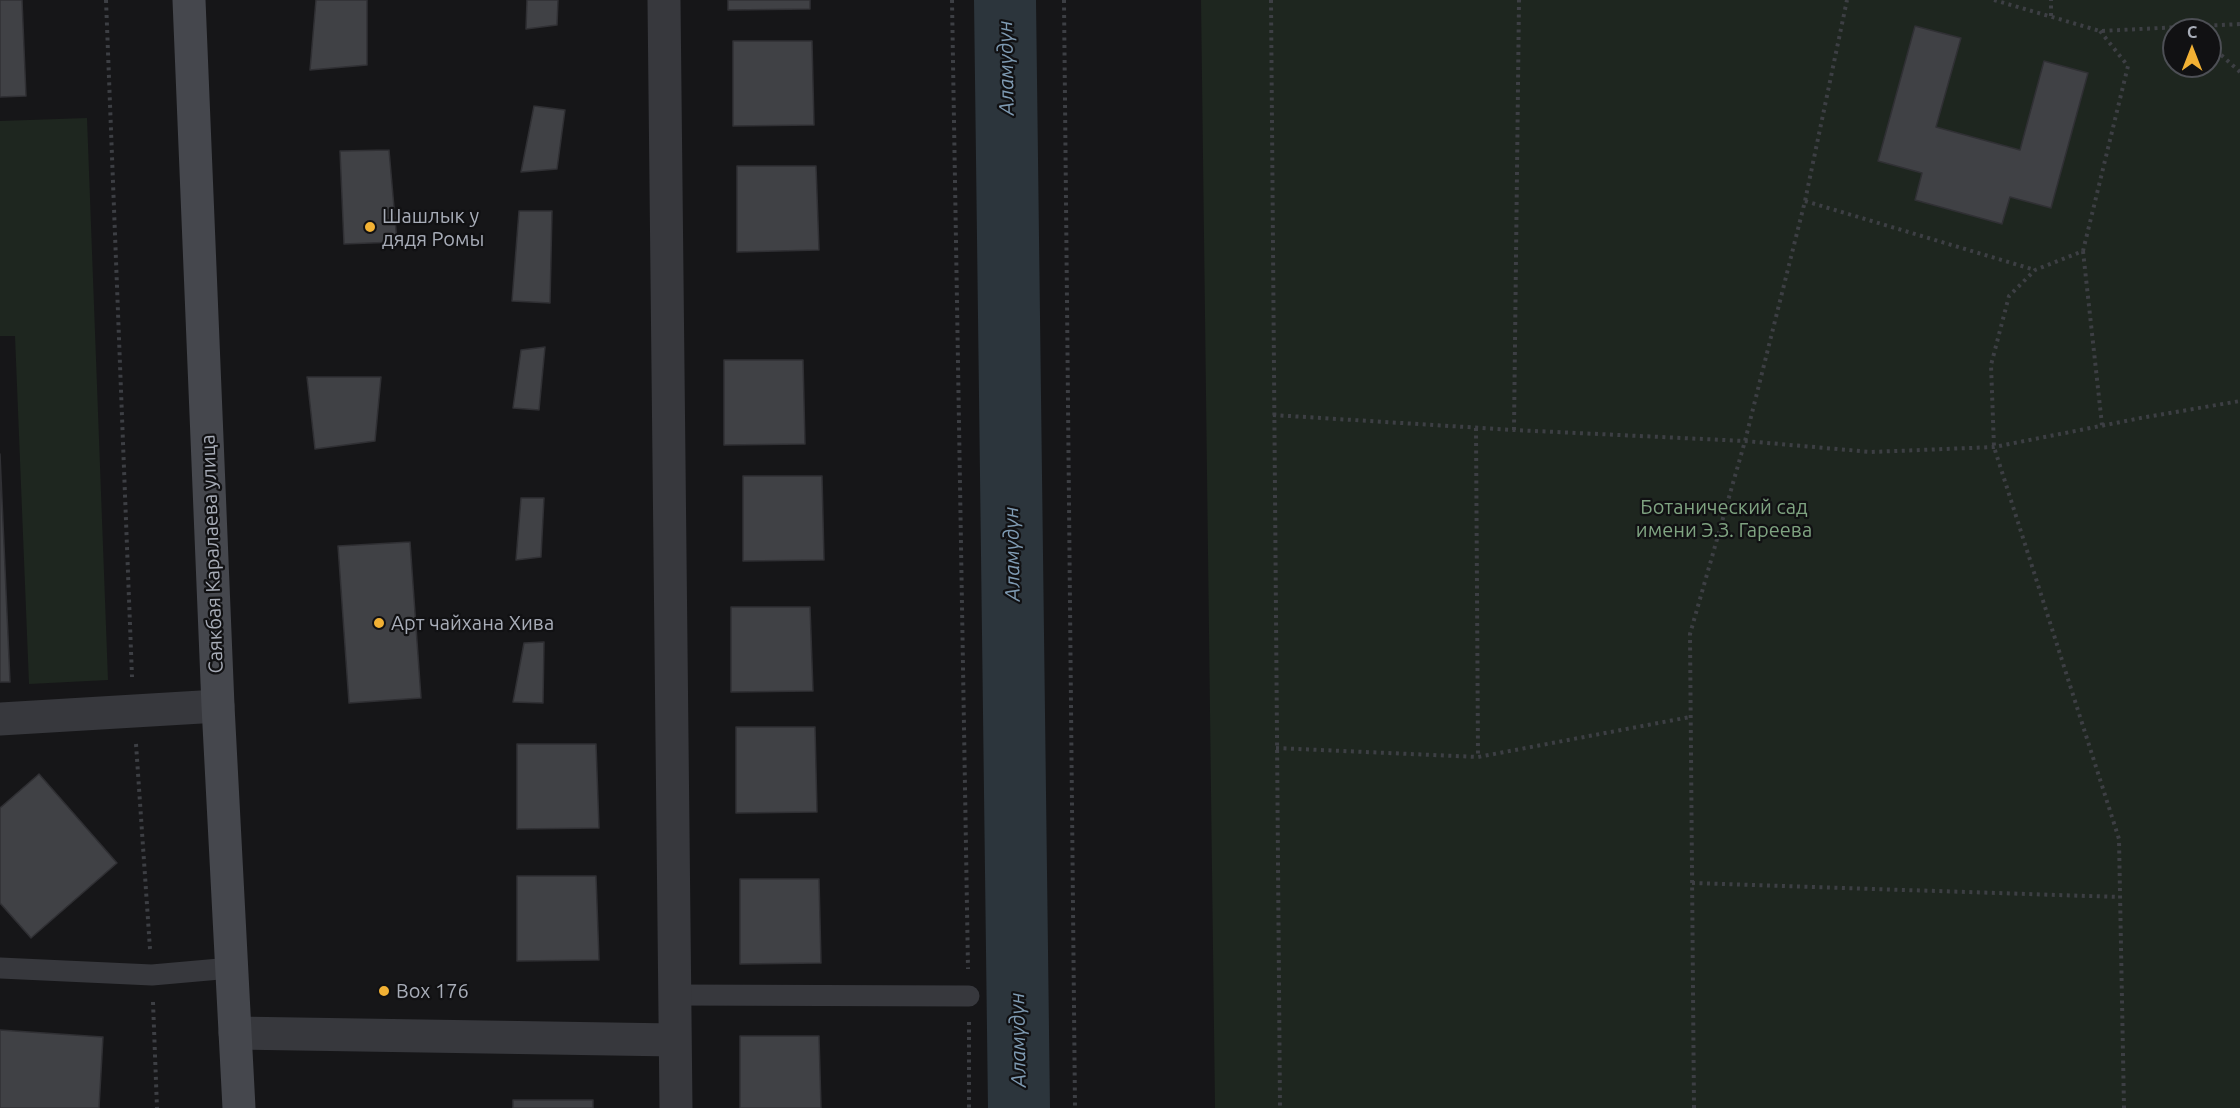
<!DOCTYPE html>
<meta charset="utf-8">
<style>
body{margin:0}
#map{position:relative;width:2240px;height:1108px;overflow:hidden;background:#161618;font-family:Ubuntu,sans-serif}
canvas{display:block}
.north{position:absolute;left:2162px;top:18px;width:60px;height:60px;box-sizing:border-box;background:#111113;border:2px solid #4d4f55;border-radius:50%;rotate:0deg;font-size:16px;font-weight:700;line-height:24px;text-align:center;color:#a8adb8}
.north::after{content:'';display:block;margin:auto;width:21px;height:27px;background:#f2b134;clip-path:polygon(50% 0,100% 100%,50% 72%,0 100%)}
</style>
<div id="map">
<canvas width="2240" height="1108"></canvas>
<div class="north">С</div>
</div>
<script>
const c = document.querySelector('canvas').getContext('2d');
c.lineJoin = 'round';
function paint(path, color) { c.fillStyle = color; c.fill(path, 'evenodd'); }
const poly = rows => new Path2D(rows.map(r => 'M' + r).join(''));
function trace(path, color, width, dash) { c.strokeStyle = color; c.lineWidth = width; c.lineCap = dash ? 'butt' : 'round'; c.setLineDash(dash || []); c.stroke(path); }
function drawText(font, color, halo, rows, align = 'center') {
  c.font = font + ' Ubuntu,sans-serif'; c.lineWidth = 4.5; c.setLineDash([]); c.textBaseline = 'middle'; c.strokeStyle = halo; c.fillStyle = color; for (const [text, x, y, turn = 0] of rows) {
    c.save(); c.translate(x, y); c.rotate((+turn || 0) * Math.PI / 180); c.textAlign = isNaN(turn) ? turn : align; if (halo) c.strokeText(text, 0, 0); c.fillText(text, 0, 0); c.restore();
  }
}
paint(poly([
 [1201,0,2240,0,2240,1108,1215,1108],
 [2174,30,2210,30,2210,66,2174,66],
 [87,118,108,680,29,684,15,336,0,336,0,121]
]), '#1e261f');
trace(poly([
 [1005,0,1019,1108]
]), '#2c353c', 62);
const building = poly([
 [0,0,22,0,26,96,0,97,0,0],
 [316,0,367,0,367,65,310,70,316,0],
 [527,0,558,0,557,25,526,29,527,0],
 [728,0,810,0,810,9,728,10,728,0],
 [1915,26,1961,38,1936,127,2020,150,2044,61,2088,73,2051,208,2010,197,2002,224,1915,200,1922,173,1878,161,1915,26],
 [733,41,812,41,814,125,733,126,733,41],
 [534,106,565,110,557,169,521,172,534,106],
 [389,150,397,242,344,244,340,151,389,150],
 [737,166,816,166,819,250,737,252,737,166],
 [519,211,552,211,550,303,512,301,519,211],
 [545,347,539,410,513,408,521,350,545,347],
 [724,360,803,360,805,444,724,445,724,360],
 [307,377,381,377,375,441,315,449,307,377],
 [0,454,10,682,0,682,0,454],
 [743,476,822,476,824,560,743,561,743,476],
 [521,498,544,498,541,557,516,560,521,498],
 [410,542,421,698,349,703,338,546,410,542],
 [731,607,810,607,813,691,731,692,731,607],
 [544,642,543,703,513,702,524,643,544,642],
 [736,727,815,727,817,812,736,813,736,727],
 [517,744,596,744,599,828,517,829,517,744],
 [39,774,117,863,31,938,0,903,0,808,39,774],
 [517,876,596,876,599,960,517,961,517,876],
 [740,879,819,879,821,963,740,964,740,879],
 [0,1030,103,1037,99,1108,0,1108,0,1030],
 [740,1036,819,1036,821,1108,740,1108,740,1036],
 [513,1100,593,1100,593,1108,513,1108,513,1100]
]);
paint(building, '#404145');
trace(building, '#303034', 1.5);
trace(poly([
 [106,0,132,677],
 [952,0,968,969],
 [1064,0,1075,1108],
 [1271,0,1280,1108],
 [1994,0,2100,31,2240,24],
 [2051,16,2051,0],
 [2100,31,2128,66,2083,251,2035,270,2009,296,1991,365,1994,447,2119,839,2124,1108],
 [2210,45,2240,72],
 [1805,201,2035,270],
 [2083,251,2102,425],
 [1273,415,1514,430,1745,441,1871,452,1994,447,2146,417,2240,401],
 [1476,428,1478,757],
 [1514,430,1519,0],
 [136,744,150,949],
 [1276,748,1478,757,1690,717],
 [1692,883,2119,897],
 [153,1002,157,1108],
 [969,1022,969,1108],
 [1694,1108,1690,634,1745,441,1805,201,1847,0]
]), '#3d3f44', 4, [3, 4.5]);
trace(poly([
 [0,968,152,975,231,968],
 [675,995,969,996]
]), '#37383d', 21);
trace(poly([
 [664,0,676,1108],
 [0,719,218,706],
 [235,1033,675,1040]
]), '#37383d', 33);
trace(poly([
 [189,0,218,706,239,1108]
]), '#45474d', 33);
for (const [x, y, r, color] of [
 [370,227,6,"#f2b134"],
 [379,623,6,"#f2b134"],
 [384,991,6,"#f2b134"]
]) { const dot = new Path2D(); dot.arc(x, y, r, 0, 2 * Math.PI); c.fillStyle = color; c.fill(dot); trace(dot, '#111113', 2); }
drawText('20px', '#a8adb8', '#111113', [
 ["Шашлык у",382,216],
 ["дядя Ромы",382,239],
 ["Арт чайхана Хива",391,623],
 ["Box 176",396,991]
], 'left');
drawText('20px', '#7fa381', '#111113', [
 ["Ботанический сад",1724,507],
 ["имени Э.З. Гареева",1724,530]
]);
drawText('20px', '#a8adb8', '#111113', [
 ["Саякбая Каралаева улица",212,554,-92]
]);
drawText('italic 21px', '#7f9bb3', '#111113', [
 ["Аламүдүн",1006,68,-91],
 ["Аламүдүн",1012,554,-91],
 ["Аламүдүн",1018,1040,-91]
]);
</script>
